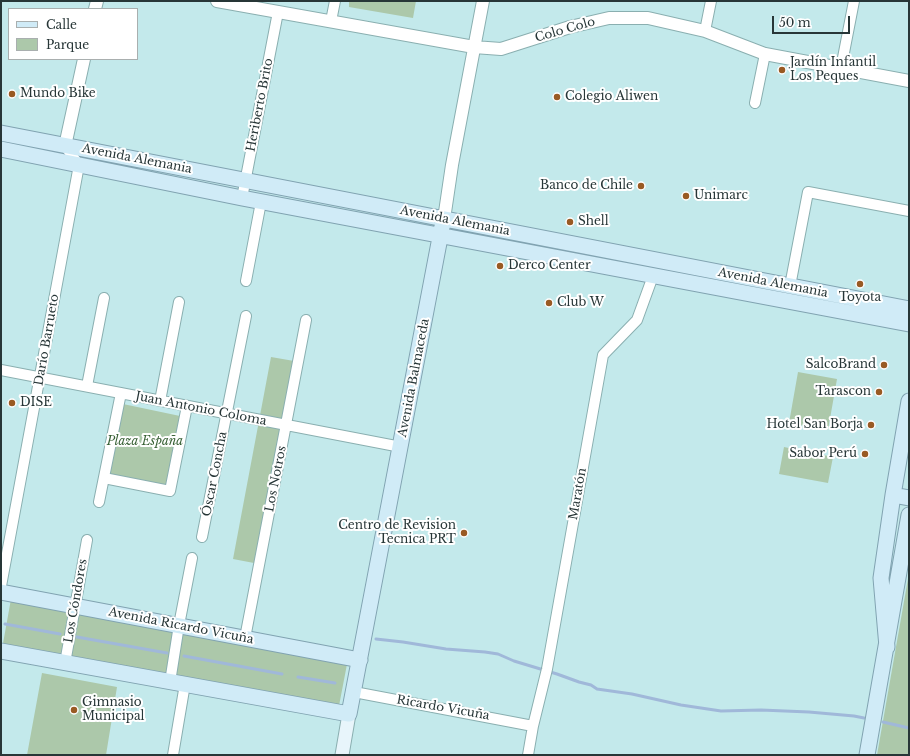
<!DOCTYPE html>
<meta charset="utf-8">
<style>
body{margin:0}
#map{position:relative;width:910px;height:756px;overflow:hidden;background:#c3e9eb;font-family:"Libre Baskerville",serif}
canvas{display:block}
.frame{position:absolute;inset:0;border:2px solid #273637;pointer-events:none}
.legend{position:absolute;left:8px;top:8px;width:130px;height:52px;box-sizing:border-box;background:#fff;border:1px solid #a9afaf;margin:0;padding:5px 7px;list-style:none;font-size:12px;color:#273637}
.legend li{display:flex;align-items:center;gap:8px;height:20px}
.legend b{width:20px;border:1px solid #a9afaf}
.scale{position:absolute;left:772px;top:16px;width:78px;height:18px;box-sizing:border-box;border:2px solid #273637;border-top:0;padding-left:5px;font-size:12px;line-height:14px;white-space:nowrap;color:#273637;-webkit-text-stroke:3px #fff;paint-order:stroke}
</style>
<div id="map">
<canvas width="910" height="756"></canvas>
<div class="frame"></div>
<ul class="legend">
<li><b style="height:5px;background:#d0ebf7"></b>Calle</li>
<li><b style="height:11px;background:#acc8aa"></b>Parque</li>
</ul>
<div class="scale">50 m</div>
</div>
<script>
const c = document.querySelector('canvas').getContext('2d');
c.lineJoin = 'round';
function paint(path, color) { c.fillStyle = color; c.fill(path, 'evenodd'); }
const poly = rows => new Path2D(rows.map(r => 'M' + r).join(''));
function trace(path, color, width, dash) { c.strokeStyle = color; c.lineWidth = width; c.lineCap = dash ? 'butt' : 'round'; c.setLineDash(dash || []); c.stroke(path); }
function drawText(font, color, halo, rows, align = 'center') {
  c.font = font + ' "Libre Baskerville",serif'; c.lineWidth = 4; c.setLineDash([]); c.textBaseline = 'middle'; c.strokeStyle = halo; c.fillStyle = color; for (const [text, x, y, turn = 0] of rows) {
    c.save(); c.translate(x, y); c.rotate((+turn || 0) * Math.PI / 180); c.textAlign = isNaN(turn) ? turn : align; if (halo) c.strokeText(text, 0, 0); c.fillText(text, 0, 0); c.restore();
  }
}
paint(poly([
 [349,1,416,1,413,18,349,7],
 [271,357,294,361,254,563,233,559],
 [798,372,837,379,828,430,789,423],
 [123,404,180,416,180,420,167,484,163,486,112,477,109,474],
 [784,447,833,457,828,483,779,474],
 [909,573,909,755,877,755],
 [11,599,348,659,338,711,2,649],
 [42,673,117,687,106,755,27,755]
]), '#acc8aa');
trace(poly([
 [5,624,60,634],
 [77,637,167,653],
 [376,639,403,642,446,649,485,652,498,654,514,661,557,674,579,682,591,685,597,689,632,694,681,705,721,711,761,710,809,712,854,716,864,718],
 [184,656,282,674],
 [298,677,335,683],
 [883,722,909,728]
]), '#a0b8d9', 3);
const minor = poly([
 [331,21,335,1],
 [705,31,711,1],
 [841,68,854,1],
 [755,103,765,54],
 [242,198,278,12],
 [246,281,261,202],
 [790,286,808,192,909,211],
 [1,370,401,447],
 [87,386,104,298],
 [160,401,179,302],
 [104,478,170,491,187,406],
 [99,502,121,393],
 [202,537,246,316],
 [1,586,79,165,65,146],
 [245,638,306,320],
 [65,663,87,540],
 [170,682,179,625,192,558],
 [354,692,533,726],
 [173,755,185,684],
 [528,755,533,726,547,669,603,355,637,320,653,276]
]);
const tertiary = poly([
 [217,1,474,47,501,49,570,27,609,18,648,18,705,31,765,54,909,81],
 [95,9,97,1],
 [65,146,84,59],
 [444,219,452,165,483,1]
]);
const secondary = poly([
 [342,755,349,714]
]);
const primary = poly([
 [1,133,909,309],
 [1,149,242,198,909,324],
 [893,495,909,498],
 [1,592,360,660],
 [887,647,881,578,893,495,909,401],
 [1,651,349,714,442,227],
 [867,755,909,515]
]);
trace(minor, '#8aafb0', 12);
trace(tertiary, '#8aafb0', 14);
trace(secondary, '#8aafb0', 15);
trace(primary, '#81a3b1', 17);
trace(minor, '#fff', 10);
trace(tertiary, '#fff', 12);
trace(secondary, '#e8f5fb', 13);
trace(primary, '#d0ebf7', 15);
for (const [x, y, r, color] of [
 [782,70,4,"#995a23"],
 [12,94,4,"#995a23"],
 [557,97,4,"#995a23"],
 [641,186,4,"#995a23"],
 [686,196,4,"#995a23"],
 [570,222,4,"#995a23"],
 [500,266,4,"#995a23"],
 [860,284,4,"#995a23"],
 [549,303,4,"#995a23"],
 [884,365,4,"#995a23"],
 [879,392,4,"#995a23"],
 [12,403,4,"#995a23"],
 [871,425,4,"#995a23"],
 [865,454,4,"#995a23"],
 [464,533,4,"#995a23"],
 [74,710,4,"#995a23"]
]) { const dot = new Path2D(); dot.arc(x, y, r, 0, 2 * Math.PI); c.fillStyle = color; c.fill(dot); trace(dot, '#fff', 1.5); }
drawText('12px', '#273637', '#fff', [
 ["Colo Colo",565,30,-16],
 ["Heriberto Brito",260,105,-79],
 ["Avenida Alemania",137,159,11],
 ["Avenida Alemania",455,221,11],
 ["Avenida Alemania",773,283,11],
 ["Darío Barrueto",47,340,-80],
 ["Avenida Balmaceda",414,378,-79],
 ["Juan Antonio Coloma",201,409,11],
 ["Óscar Concha",215,474,-79],
 ["Los Notros",276,479,-79],
 ["Maratón",578,494,-80],
 ["Los Cóndores",76,601,-80],
 ["Avenida Ricardo Vicuña",181,626,11],
 ["Ricardo Vicuña",443,708,10]
]);
drawText('12px', '#273637', '#fff', [
 ["Jardín Infantil",790,63],
 ["Los Peques",790,77],
 ["Mundo Bike",20,94],
 ["Colegio Aliwen",565,97],
 ["Banco de Chile",633,186,"right"],
 ["Unimarc",694,196],
 ["Shell",578,222],
 ["Derco Center",508,266],
 ["Toyota",860,298,"center"],
 ["Club W",557,303],
 ["SalcoBrand",876,365,"right"],
 ["Tarascon",871,392,"right"],
 ["DISE",20,403],
 ["Hotel San Borja",863,425,"right"],
 ["Sabor Perú",857,454,"right"],
 ["Centro de Revision",456,526,"right"],
 ["Tecnica PRT",456,540,"right"],
 ["Gimnasio",82,703],
 ["Municipal",82,717]
], 'left');
drawText('italic 12px', '#376034', '#fff', [
 ["Plaza España",145,442]
]);
</script>
